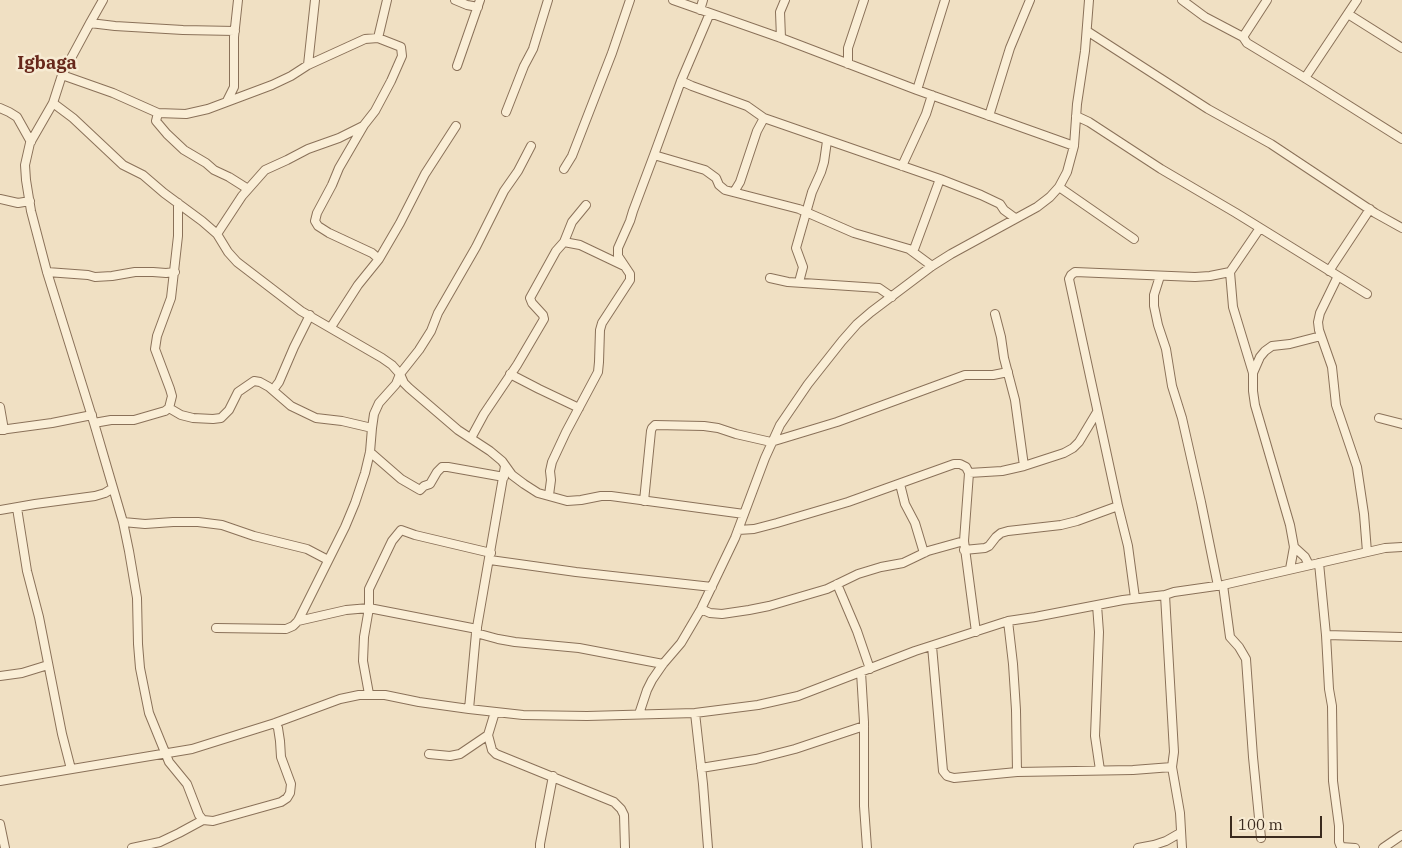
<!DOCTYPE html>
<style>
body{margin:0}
#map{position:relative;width:1402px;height:848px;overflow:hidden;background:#f0e0c3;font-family:"IBM Plex Serif",serif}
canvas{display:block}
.scale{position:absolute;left:1230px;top:816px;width:92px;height:22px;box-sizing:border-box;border:2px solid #3a2a1e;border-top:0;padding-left:6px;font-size:15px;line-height:18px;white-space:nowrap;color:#3a2a1e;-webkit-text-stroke:4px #f7ebd3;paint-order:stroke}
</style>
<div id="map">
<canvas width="1402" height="848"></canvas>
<div class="scale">100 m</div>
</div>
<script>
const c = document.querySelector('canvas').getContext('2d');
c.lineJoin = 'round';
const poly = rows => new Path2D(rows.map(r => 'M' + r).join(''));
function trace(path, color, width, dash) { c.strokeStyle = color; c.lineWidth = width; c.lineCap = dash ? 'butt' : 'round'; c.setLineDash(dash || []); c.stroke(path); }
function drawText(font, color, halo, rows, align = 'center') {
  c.font = font + ' "IBM Plex Serif",serif'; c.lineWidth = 5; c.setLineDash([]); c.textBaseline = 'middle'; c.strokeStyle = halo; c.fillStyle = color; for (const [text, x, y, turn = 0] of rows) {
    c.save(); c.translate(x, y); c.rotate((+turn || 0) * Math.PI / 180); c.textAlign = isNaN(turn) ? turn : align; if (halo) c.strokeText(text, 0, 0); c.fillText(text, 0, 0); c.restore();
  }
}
const minor = poly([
 [103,0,90,23,62,75,53,103,30,143,25,165,26,180,31,211,47,272,94,423,123,522,129,551,137,598,138,644,140,668,149,713,169,762,187,784,199,815,203,820],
 [455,0,467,5,478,7],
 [673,0,781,38,917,90,1074,146],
 [1182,0,1205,17,1243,37,1247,43,1305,78,1402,139],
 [700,10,703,0],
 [1348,14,1402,48],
 [90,23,115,26,183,30,235,31],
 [1087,31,1208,109,1271,144,1375,213,1402,228],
 [1243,37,1267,0],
 [378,38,387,0],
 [781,38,780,12,785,0],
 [848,64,848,48,864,0],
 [308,65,315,0],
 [457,66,480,0],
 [62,75,113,93,158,113,186,114,208,109,272,85,291,76,308,65,365,39,378,38,401,47,402,56,391,81,375,111,364,125,339,168,332,185,317,213,315,221,318,226,329,233,372,253,379,259],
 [1305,78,1357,0],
 [681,81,692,86,747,106,764,118,940,179,981,195,1000,204,1004,210,1015,218],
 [917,90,945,0],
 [227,101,234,87,234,37,238,0],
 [53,103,73,118,123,165,143,175,164,193,202,221,217,234,228,252,237,262,301,311,382,358,392,365,400,374,404,383,409,388,458,430,490,451,502,461,512,475,524,484,538,493,567,501,581,500,601,496,611,496,744,514],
 [0,108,9,112,17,117,31,142],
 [506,112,524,66,533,49,548,0],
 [158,113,156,121,167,134,184,150,206,163,214,170,229,177,248,189],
 [989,116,1010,48,1030,0],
 [1076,116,1089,122,1161,169,1236,213,1367,294],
 [654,155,705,170,716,178,719,185,725,190,799,209,854,233,909,249,932,266],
 [902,166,926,114,932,95],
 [564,169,572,156,612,53,630,0],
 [1059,187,1134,239],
 [734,192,740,182,757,131,764,118],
 [0,199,18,203,30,201],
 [217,234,242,196,265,170,287,160,308,149,339,138,363,126],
 [564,242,580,245,622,265],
 [913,252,940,179],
 [1329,271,1370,209],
 [47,272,88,275,95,277,112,276,135,272,153,272,166,273,175,272],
 [1230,272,1233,307,1253,373,1253,391,1255,405,1290,525,1294,547,1290,569],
 [1160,276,1154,295,1154,306,1158,325,1166,349,1172,386,1182,418,1201,502,1218,586],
 [1338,276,1320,313,1318,322,1319,330,1332,367,1336,405,1357,467,1364,514,1367,552],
 [770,278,788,282,879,288,892,297],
 [799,282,803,267,796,248,812,192,821,172,824,162,827,141],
 [995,314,1001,337,1004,358,1015,400,1024,466],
 [331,327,358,285,379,259,400,223,425,174,456,126],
 [1253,373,1260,357,1265,351,1272,346,1290,344,1321,336],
 [510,374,539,389,579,408],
 [273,390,279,382,294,347,310,315],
 [0,407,4,430],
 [169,408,181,415,193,418,213,419,221,418,229,410,238,392,254,381,260,382,269,387,291,406,316,418,342,421,372,428],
 [1379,418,1402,424],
 [94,423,111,420,134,420,165,411,169,408,172,396,170,389,155,349,157,336,171,298,178,236,178,203],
 [0,430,52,423,92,415],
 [471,438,484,414,517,365,544,319,543,315,532,303,530,298,556,251,564,242,572,222,586,205],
 [370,452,401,479,420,490,424,486,430,484,437,472,442,467,448,467,504,477],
 [969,473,1002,471,1024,466,1064,453,1073,448,1079,442,1097,412],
 [900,484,905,504,915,523,924,553],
 [549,495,551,480,550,471,552,462,566,432,598,372,599,362,600,330,602,323,630,280,630,274,618,256,618,248,630,221,633,211,654,155,681,81,710,13],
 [644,501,651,431,652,428,655,425,704,426,718,428,736,434,771,442,837,422,965,375,993,375,1008,372],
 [17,508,27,571,39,617,62,734,71,769],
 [0,510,35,504,95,496,105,493,113,488],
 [123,522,145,524,173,522,198,522,222,525,254,536,307,549,328,560],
 [738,530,754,529,777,523,848,502,954,464,960,464,966,467,969,473,964,541,976,632],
 [1294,547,1305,557,1309,565],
 [964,550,985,548,989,546,996,537,1001,533,1008,531,1061,525,1077,521,1118,506],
 [490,560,576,572,712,587],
 [1319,563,1326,635,1329,689,1332,706,1333,781,1339,826,1339,842,1341,847,1355,848],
 [837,584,857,631,870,669],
 [1223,585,1230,637,1239,647,1246,659,1253,757,1261,838],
 [1165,595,1174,752,1172,767,1180,813,1182,848],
 [1135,598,1128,546,1118,506,1069,279,1071,275,1075,272,1195,277,1210,276,1230,272,1260,228],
 [1097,605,1099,632,1095,736,1100,770],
 [701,609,710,613,722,614,749,610,769,606,827,589,858,574,881,567,903,563,928,551,964,541],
 [298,621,346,610,369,608,477,629],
 [1008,621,1013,664,1016,710,1017,772],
 [216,628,286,629,293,626,298,621,345,527,355,503,365,473,370,452,372,428,374,414,379,403,396,384,400,374,419,350,431,331,438,313,476,247,504,191,518,171,531,146],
 [476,633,498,639,515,642,579,648,663,664],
 [1326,635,1402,637],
 [932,646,943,771,947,776,954,778,1017,772,1133,770,1172,767],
 [861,672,864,722,864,806,867,848],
 [0,676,22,673,48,665],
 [369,694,363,661,364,637,369,608,369,589,392,541,401,530,415,535,491,553],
 [469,709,476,633,505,466],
 [495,712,488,735,492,750,496,754,614,802,621,809,624,815,625,848],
 [695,713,703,784,708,848],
 [639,714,647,690,652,680,663,664,681,643,701,609,735,538,765,458,780,425,808,384,842,341,857,324,871,312,932,266,951,254,1037,207,1050,197,1059,187,1067,172,1074,146,1077,104,1085,51,1089,0],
 [429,754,450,756,460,754,488,735],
 [701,768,756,759,795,749,864,726],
 [0,781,192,749,275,723,340,699,359,695,385,695,419,702,469,709,523,715,587,716,695,713,758,705,798,696,915,651,1008,621,1035,617,1123,600,1165,595,1174,592,1223,585,1385,548,1402,547],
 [0,824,5,848],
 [132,848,160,842,179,833,203,820,213,821,281,802,287,798,290,793,291,784,281,757,280,741,278,728,275,723],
 [540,848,540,844,553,776],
 [1138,848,1154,845,1166,841,1180,833],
 [1383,848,1402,835]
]);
trace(minor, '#8a7159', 10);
trace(minor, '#faeed6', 8);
drawText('bold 18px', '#68281b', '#f7ebd3', [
 ["Igbaga",47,64]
]);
</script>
